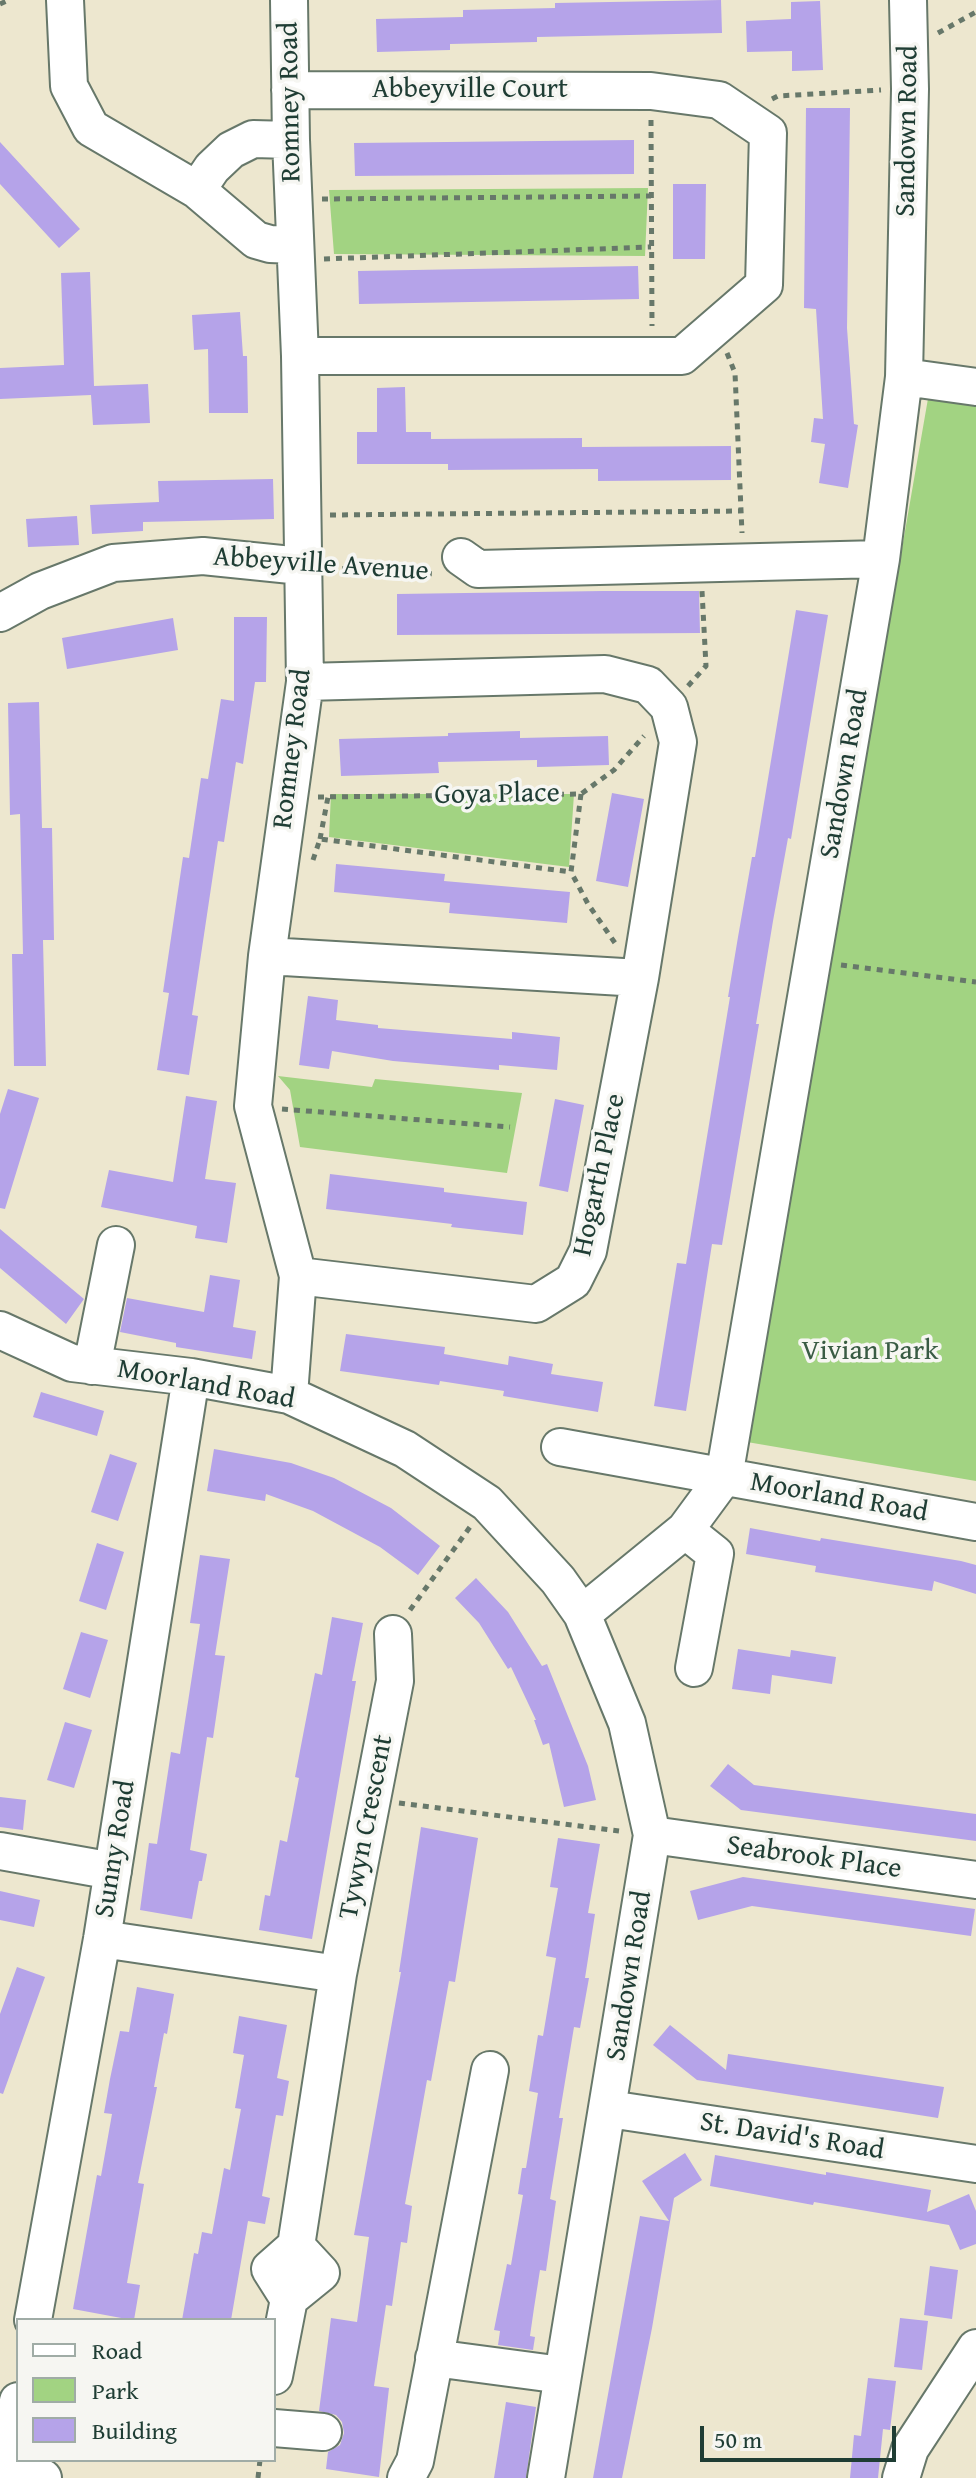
<!DOCTYPE html>
<style>
body{margin:0}
#map{position:relative;width:976px;height:2478px;overflow:hidden;background:#ede7cf;font-family:"Gentium Book Plus",serif}
canvas{display:block}
.legend{position:absolute;left:16px;top:2318px;width:260px;height:144px;box-sizing:border-box;background:#f6f6f2;border:2px solid #a0aca6;margin:0;padding:10px 14px;list-style:none;font-size:24px;color:#1f3d34}
.legend li{display:flex;align-items:center;gap:16px;height:40px}
.legend b{width:40px;border:2px solid #a0aca6}
.scale{position:absolute;left:700px;top:2426px;width:196px;height:36px;box-sizing:border-box;border:4px solid #1f3d34;border-top:0;padding-left:10px;font-size:24px;line-height:28px;white-space:nowrap;color:#1f3d34;-webkit-text-stroke:6px #f6f6f2;paint-order:stroke}
</style>
<div id="map">
<canvas width="976" height="2478"></canvas>
<ul class="legend">
<li><b style="height:10px;background:#fff"></b>Road</li>
<li><b style="height:22px;background:#a2d382"></b>Park</li>
<li><b style="height:22px;background:#b5a3e9"></b>Building</li>
</ul>
<div class="scale">50 m</div>
</div>
<script>
const c = document.querySelector('canvas').getContext('2d');
c.lineJoin = 'round';
function paint(path, color) { c.fillStyle = color; c.fill(path, 'evenodd'); }
const poly = rows => new Path2D(rows.map(r => 'M' + r).join(''));
function trace(path, color, width, dash) { c.strokeStyle = color; c.lineWidth = width; c.lineCap = dash ? 'butt' : 'round'; c.setLineDash(dash || []); c.stroke(path); }
function drawText(font, color, halo, rows, align = 'center') {
  c.font = font + ' "Gentium Book Plus",serif'; c.lineWidth = 7; c.setLineDash([]); c.textBaseline = 'middle'; c.strokeStyle = halo; c.fillStyle = color; for (const [text, x, y, turn = 0] of rows) {
    c.save(); c.translate(x, y); c.rotate((+turn || 0) * Math.PI / 180); c.textAlign = isNaN(turn) ? turn : align; if (halo) c.strokeText(text, 0, 0); c.fillText(text, 0, 0); c.restore();
  }
}
paint(poly([
 [648,188,645,256,334,254,329,190],
 [930,387,976,396,976,1481,747,1442],
 [331,794,574,794,569,867,329,837],
 [278,1076,372,1087,375,1079,522,1093,507,1173,300,1147,290,1090]
]), '#a2d382');
paint(poly([
 [721,0,722,33,537,37,537,42,450,44,450,50,377,52,376,19,463,17,463,10,555,8,555,3],
 [820,1,823,70,792,71,792,51,747,52,746,21,791,19,791,2],
 [806,108,850,108,847,328,854,424,858,425,848,488,819,483,825,444,811,442,814,418,823,419,816,309,804,308],
 [634,140,634,174,355,176,354,143],
 [0,142,80,229,59,248,0,184],
 [673,184,706,184,705,259,673,259],
 [638,266,639,299,359,304,358,271],
 [90,272,94,386,148,384,150,423,93,425,91,395,0,399,0,368,64,365,61,273],
 [240,312,243,356,247,356,248,413,209,413,208,349,194,350,192,315],
 [405,387,406,432,431,432,431,439,582,438,582,447,731,446,731,480,598,481,598,469,448,470,448,464,357,464,357,432,377,432,377,388],
 [273,479,274,519,143,522,143,531,92,534,90,505,159,502,158,481],
 [77,516,79,545,28,547,26,519],
 [603,591,699,591,700,633,397,635,397,594],
 [796,610,828,615,791,839,788,838,773,921,756,1024,759,1024,722,1245,712,1244,686,1411,654,1406,677,1263,686,1264,730,997,728,997,738,937,752,857,755,857],
 [234,617,267,617,266,682,255,682,243,764,236,762,224,842,218,841,192,1015,198,1016,189,1075,157,1070,169,993,163,992,183,857,189,858,201,778,208,779,221,699,234,701],
 [173,618,178,650,67,669,62,638],
 [39,702,42,828,52,828,54,940,43,940,46,1066,14,1066,12,954,23,954,20,814,10,815,8,703],
 [520,731,520,738,608,736,609,765,537,767,537,760,438,762,439,773,341,776,339,739,448,736,448,733],
 [612,793,644,799,628,887,596,881],
 [336,864,445,874,444,881,570,892,567,923,449,913,450,903,334,892],
 [308,996,338,1000,336,1020,378,1025,378,1028,512,1039,512,1032,560,1037,557,1070,499,1065,499,1070,393,1061,332,1051,329,1069,299,1065],
 [8,1089,39,1098,5,1209,0,1208,0,1114],
 [186,1096,217,1101,205,1179,236,1183,227,1243,195,1238,197,1226,101,1207,109,1170,173,1182],
 [555,1099,584,1105,568,1192,539,1186],
 [330,1174,444,1188,444,1192,527,1202,523,1235,451,1227,452,1224,326,1209],
 [0,1229,84,1299,66,1324,0,1268],
 [210,1275,240,1280,233,1327,256,1331,252,1359,176,1347,176,1343,120,1332,127,1298,204,1312],
 [346,1334,445,1347,444,1354,508,1365,509,1356,553,1364,551,1374,603,1382,598,1412,503,1396,504,1391,440,1381,439,1385,340,1371],
 [41,1392,104,1411,97,1436,33,1417],
 [214,1449,291,1463,334,1478,391,1508,440,1546,418,1575,380,1547,313,1511,266,1494,265,1501,207,1491],
 [110,1454,137,1463,118,1521,91,1512],
 [750,1528,820,1541,821,1538,961,1561,976,1565,976,1594,934,1581,932,1591,815,1572,816,1566,746,1554],
 [97,1543,124,1552,106,1610,79,1601],
 [200,1555,230,1559,215,1655,225,1656,213,1738,207,1737,190,1850,207,1854,202,1881,199,1881,192,1919,140,1910,149,1843,157,1844,171,1752,180,1754,200,1624,190,1623],
 [476,1578,508,1612,542,1666,547,1664,588,1766,596,1800,564,1807,549,1743,543,1745,534,1720,536,1720,511,1667,508,1669,479,1623,455,1598],
 [332,1617,363,1623,352,1681,356,1681,312,1939,259,1930,265,1895,270,1896,280,1840,287,1842,299,1778,295,1777,304,1730,315,1673,322,1675],
 [81,1632,108,1640,90,1698,63,1689],
 [738,1649,790,1657,791,1650,836,1657,832,1684,772,1675,770,1694,732,1689],
 [65,1722,92,1730,74,1788,47,1780],
 [728,1764,754,1785,976,1814,976,1841,741,1810,710,1786],
 [0,1797,26,1800,23,1830,0,1827],
 [421,1827,478,1838,455,1982,449,1981,431,2081,427,2080,405,2204,412,2206,407,2243,401,2242,392,2306,386,2305,374,2386,389,2388,379,2477,326,2469,328,2452,340,2445,344,2433,342,2422,336,2415,319,2411,331,2318,357,2322,369,2237,354,2235,401,1972,399,1972],
 [558,1838,600,1844,588,1913,595,1914,585,1978,589,1978,580,2028,574,2027,559,2118,563,2118,550,2199,556,2201,546,2271,540,2270,534,2308,530,2336,535,2337,533,2350,498,2345,500,2331,494,2330,507,2264,511,2265,523,2195,518,2194,522,2168,526,2168,538,2093,529,2091,538,2035,543,2036,556,1958,546,1956,558,1888,550,1887],
 [743,1877,975,1909,971,1936,752,1906,698,1920,690,1891],
 [0,1891,40,1900,34,1927,0,1920],
 [17,1967,45,1977,3,2094,0,2093,0,2014],
 [137,1987,174,1994,167,2034,164,2033,154,2087,157,2087,138,2183,144,2184,127,2283,140,2285,134,2320,132,2320,73,2309,97,2175,101,2176,112,2114,104,2113,110,2079,120,2031,129,2032],
 [239,2016,287,2025,277,2078,289,2081,283,2116,276,2115,262,2196,270,2198,265,2224,248,2221,231,2320,182,2320,194,2253,198,2254,202,2232,212,2234,224,2168,230,2170,241,2109,235,2108,244,2055,233,2053],
 [670,2025,726,2070,728,2054,944,2087,938,2118,697,2080,653,2045],
 [685,2153,702,2180,674,2198,652,2328,622,2478,593,2478,640,2216,669,2221,642,2181],
 [715,2155,826,2175,826,2172,931,2190,927,2212,969,2194,976,2211,976,2244,960,2250,949,2225,814,2202,813,2205,710,2186],
 [930,2266,958,2270,952,2319,924,2315],
 [900,2318,928,2321,922,2370,894,2367],
 [868,2378,896,2381,890,2430,883,2429,878,2478,850,2478,854,2435,861,2436],
 [506,2402,536,2407,526,2478,494,2478]
]), '#b5a3e9');
const minor = poly([
 [65,0,69,86,91,128,197,190,256,240,270,244,294,245],
 [289,0,291,140,300,356,305,682,267,956,253,1106,298,1276,289,1395],
 [290,90,651,91,719,100,768,133,764,285,682,356,300,356],
 [197,190,212,168,231,150,253,139,291,140],
 [904,377,976,387],
 [461,557,478,569,881,559],
 [0,613,40,591,113,563,203,556,301,566],
 [267,956,640,978],
 [298,1276,536,1304,573,1281,588,1251,640,978,678,742,669,707,648,685,605,674,305,682],
 [0,1330,72,1363,191,1377,289,1395,405,1449,487,1503,558,1580,582,1614,627,1723,652,1835,546,2478],
 [92,1366,116,1245],
 [560,1447,976,1522],
 [685,1530,715,1554,694,1668],
 [582,1614,685,1530,724,1477,881,559,904,377,910,89,908,0],
 [652,1835,976,1880],
 [0,1851,113,1871],
 [102,1939,338,1974],
 [609,2109,976,2164],
 [289,2299,270,2269,296,2246,338,1974,395,1681,393,1634],
 [289,2299,321,2273,296,2246],
 [33,2320,102,1939,191,1377],
 [434,2358,562,2375],
 [274,2376,289,2299],
 [274,2428,323,2432],
 [4,2476,43,2478],
 [4,2478,18,2401],
 [406,2478,415,2461,490,2070],
 [901,2478,910,2449,976,2348]
]);
trace(minor, '#67786a', 40);
trace(poly([
 [0,4,9,0],
 [938,33,976,12],
 [772,99,778,96,881,90],
 [651,120,652,326],
 [322,199,651,196],
 [324,259,651,247],
 [727,353,735,373,742,533],
 [330,515,742,511],
 [330,568,436,574],
 [688,686,706,666,702,591],
 [581,794,571,872,588,904,615,943],
 [318,797,581,794,614,770,644,736],
 [320,839,328,797],
 [313,860,320,839,571,872],
 [841,965,976,982],
 [282,1109,510,1127],
 [410,1610,470,1527],
 [399,1803,619,1831],
 [258,2478,260,2460]
]), '#67786a', 5, [6, 6]);
trace(minor, '#fff', 36);
drawText('28px', '#1f3d34', '#f6f6f2', [
 ["Abbeyville Court",470,90],
 ["Romney Road",291,102,-91],
 ["Sandown Road",908,131,-89],
 ["Abbeyville Avenue",321,565,4],
 ["Romney Road",293,749,-83],
 ["Sandown Road",845,774,-80],
 ["Goya Place",497,795,-1],
 ["Hogarth Place",600,1175,-78],
 ["Moorland Road",206,1385,10],
 ["Moorland Road",839,1498,10],
 ["Tywyn Crescent",367,1827,-79],
 ["Sunny Road",116,1849,-81],
 ["Seabrook Place",814,1858,8],
 ["Sandown Road",630,1976,-81],
 ["St. David's Road",792,2137,9]
]);
drawText('28px', '#395b44', '#f6f6f2', [
 ["Vivian Park",870,1352]
]);
</script>
